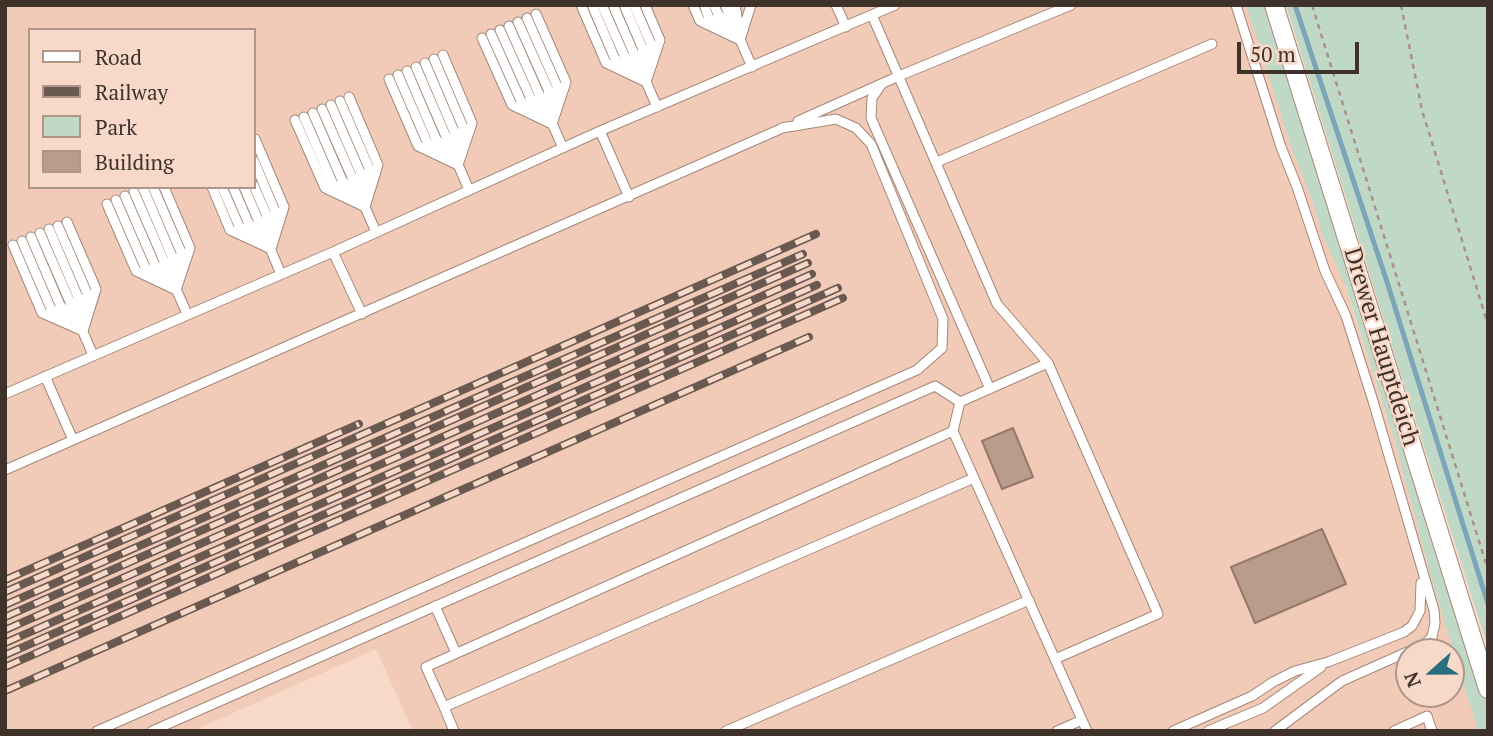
<!DOCTYPE html>
<style>
body{margin:0}
#map{position:relative;width:1493px;height:736px;overflow:hidden;background:#f8d8c8;font-family:"PT Serif",serif}
canvas{display:block}
.frame{position:absolute;inset:0;border:7px solid #3e322b;pointer-events:none}
.legend{position:absolute;left:28px;top:28px;width:228px;height:161px;box-sizing:border-box;background:#f8d8c8;border:2px solid #ae9689;margin:0;padding:9px 12px;list-style:none;font-size:21px;color:#3e322b}
.legend li{display:flex;align-items:center;gap:14px;height:35px}
.legend b{width:35px;border:2px solid #ae9689}
.north{position:absolute;left:1395px;top:638px;width:70px;height:70px;box-sizing:border-box;background:#f8d8c8;border:2px solid #ae9689;border-radius:50%;rotate:249deg;font-size:19px;font-weight:700;line-height:28px;text-align:center;color:#3e322b}
.north::after{content:'';display:block;margin:auto;width:24px;height:32px;background:#2a6d7e;clip-path:polygon(50% 0,100% 100%,50% 72%,0 100%)}
.scale{position:absolute;left:1237px;top:42px;width:122px;height:32px;box-sizing:border-box;border:4px solid #3e322b;border-top:0;padding-left:9px;font-size:21px;line-height:24px;white-space:nowrap;color:#3e322b;-webkit-text-stroke:5px #f8d8c8;paint-order:stroke}
</style>
<div id="map">
<canvas width="1493" height="736"></canvas>
<div class="frame"></div>
<ul class="legend">
<li><b style="height:9px;background:#fff"></b>Road</li>
<li><b style="height:9px;background:#695950"></b>Railway</li>
<li><b style="height:19px;background:#c0d9c6"></b>Park</li>
<li><b style="height:19px;background:#ba9c8d"></b>Building</li>
</ul>
<div class="north">N</div>
<div class="scale">50 m</div>
</div>
<script>
const c = document.querySelector('canvas').getContext('2d');
c.lineJoin = 'round';
function paint(path, color) { c.fillStyle = color; c.fill(path, 'evenodd'); }
const poly = rows => new Path2D(rows.map(r => 'M' + r).join(''));
function trace(path, color, width, dash) { c.strokeStyle = color; c.lineWidth = width; c.lineCap = dash ? 'butt' : 'round'; c.setLineDash(dash || []); c.stroke(path); }
function drawText(font, color, halo, rows, align = 'center') {
  c.font = font + ' "PT Serif",serif'; c.lineWidth = 5; c.setLineDash([]); c.textBaseline = 'middle'; c.strokeStyle = halo; c.fillStyle = color; for (const [text, x, y, turn = 0] of rows) {
    c.save(); c.translate(x, y); c.rotate((+turn || 0) * Math.PI / 180); c.textAlign = isNaN(turn) ? turn : align; if (halo) c.strokeText(text, 0, 0); c.fillText(text, 0, 0); c.restore();
  }
}
paint(poly([
 [5,5,1256,5,1486,731,413,731,376,649,193,731,5,731],
 [30,30,254,30,254,187,30,187],
 [1409,652,1451,652,1451,694,1409,694]
]), '#f2cbb8');
paint(poly([
 [1246,5,1268,5,1488,701,1488,731,1478,731,1433,584,1395,442,1346,287,1323,236,1311,197,1293,152],
 [1286,5,1488,5,1488,647,1395,356]
]), '#c0d9c6');
trace(poly([
 [1295,5,1388,285,1488,604]
]), '#7da5b8', 5);
const building = poly([
 [1013,428,1033,477,1002,489,982,441,1013,428],
 [1322,529,1346,584,1255,623,1231,567,1322,529]
]);
paint(building, '#ba9c8d');
trace(building, '#96796b', 2);
const service = poly([
 [581,5,606,63,646,82],
 [592,5,615,59,628,68],
 [602,5,624,55,636,70],
 [613,5,657,107],
 [624,5,642,47,645,70],
 [634,5,651,44,649,59],
 [645,5,660,40,646,82],
 [693,5,700,21,740,40],
 [704,5,709,18,722,27],
 [714,5,718,14,730,28],
 [725,5,752,67],
 [735,5,739,28],
 [836,5,846,27],
 [1236,5,1281,147,1297,187,1325,271,1346,316,1373,401,1434,610,1435,623,1432,637,1425,644,1342,681,1275,731],
 [536,14,566,82,552,124],
 [872,15,997,304,1048,363,1158,614,1055,659],
 [527,18,557,86,555,101],
 [518,22,548,89,550,108],
 [509,26,563,148],
 [500,30,530,97,542,112],
 [491,34,521,101,534,111],
 [482,38,512,105,552,124],
 [740,40,751,5],
 [443,55,472,123,458,165],
 [434,59,463,127,461,142],
 [425,63,454,131,457,149],
 [416,67,469,190],
 [407,71,436,139,448,153],
 [398,75,427,142,440,152],
 [389,79,418,146,458,165],
 [881,85,872,98,871,118,990,389],
 [349,97,378,165,365,207],
 [340,101,369,168,367,184],
 [331,105,360,172,363,191],
 [322,109,376,232],
 [313,113,342,180,355,195],
 [304,117,333,184,346,193],
 [295,120,325,188,365,207],
 [798,121,899,76,1071,5],
 [600,131,629,197],
 [255,139,284,207,271,249],
 [254,161,275,211,273,226],
 [937,162,1212,44],
 [254,186,266,214,269,233],
 [153,187,181,252,179,267],
 [164,187,190,248,176,290],
 [212,187,230,230,271,249],
 [222,187,239,226,252,236],
 [233,187,248,222,260,237],
 [244,187,281,274],
 [143,188,172,256,174,274],
 [134,192,187,314],
 [125,196,154,263,166,278],
 [116,200,145,267,158,277],
 [107,204,136,271,176,290],
 [67,222,96,289,83,331],
 [58,226,87,293,85,309],
 [49,229,78,297,81,316],
 [40,233,93,355],
 [31,237,60,305,73,319],
 [22,241,51,309,64,318],
 [13,245,42,313,83,331],
 [333,252,362,314],
 [45,376,73,440],
 [5,394,333,252,600,131,895,5],
 [953,431,960,402,1048,363],
 [5,470,785,127],
 [435,606,456,653],
 [444,707,426,667,953,431,1087,731],
 [97,731,917,370,942,348,943,319,871,144,856,128,836,119,782,128],
 [152,731,935,386,960,402],
 [454,731,444,707,974,478],
 [726,731,1029,600],
 [1057,731,1082,720],
 [1173,731,1252,696,1273,682,1295,671,1328,662,1404,632,1412,626,1420,611,1421,583],
 [1208,731,1263,708,1321,667],
 [1394,731,1427,716,1432,731]
]);
const minor = poly([
 [1274,5,1488,689]
]);
trace(service, '#a48778', 11);
trace(minor, '#a48778', 20);
trace(poly([
 [1312,5,1488,570],
 [1401,5,1422,110,1488,325]
]), '#aa9286', 2.5, [5, 5]);
trace(service, '#fff', 9);
trace(minor, '#fff', 18);
const rail = poly([
 [5,580,359,424],
 [5,592,816,234],
 [5,605,803,254],
 [5,617,808,263],
 [5,630,812,274],
 [5,643,817,285],
 [5,655,838,288],
 [5,667,843,298],
 [5,691,809,337]
]);
trace(rail, '#695950', 8);
trace(rail, '#f8d8c8', 5, [16]);
drawText('24px', '#3e322b', '#f8d8c8', [
 ["Drewer Hauptdeich",1381,347,73]
]);
</script>
